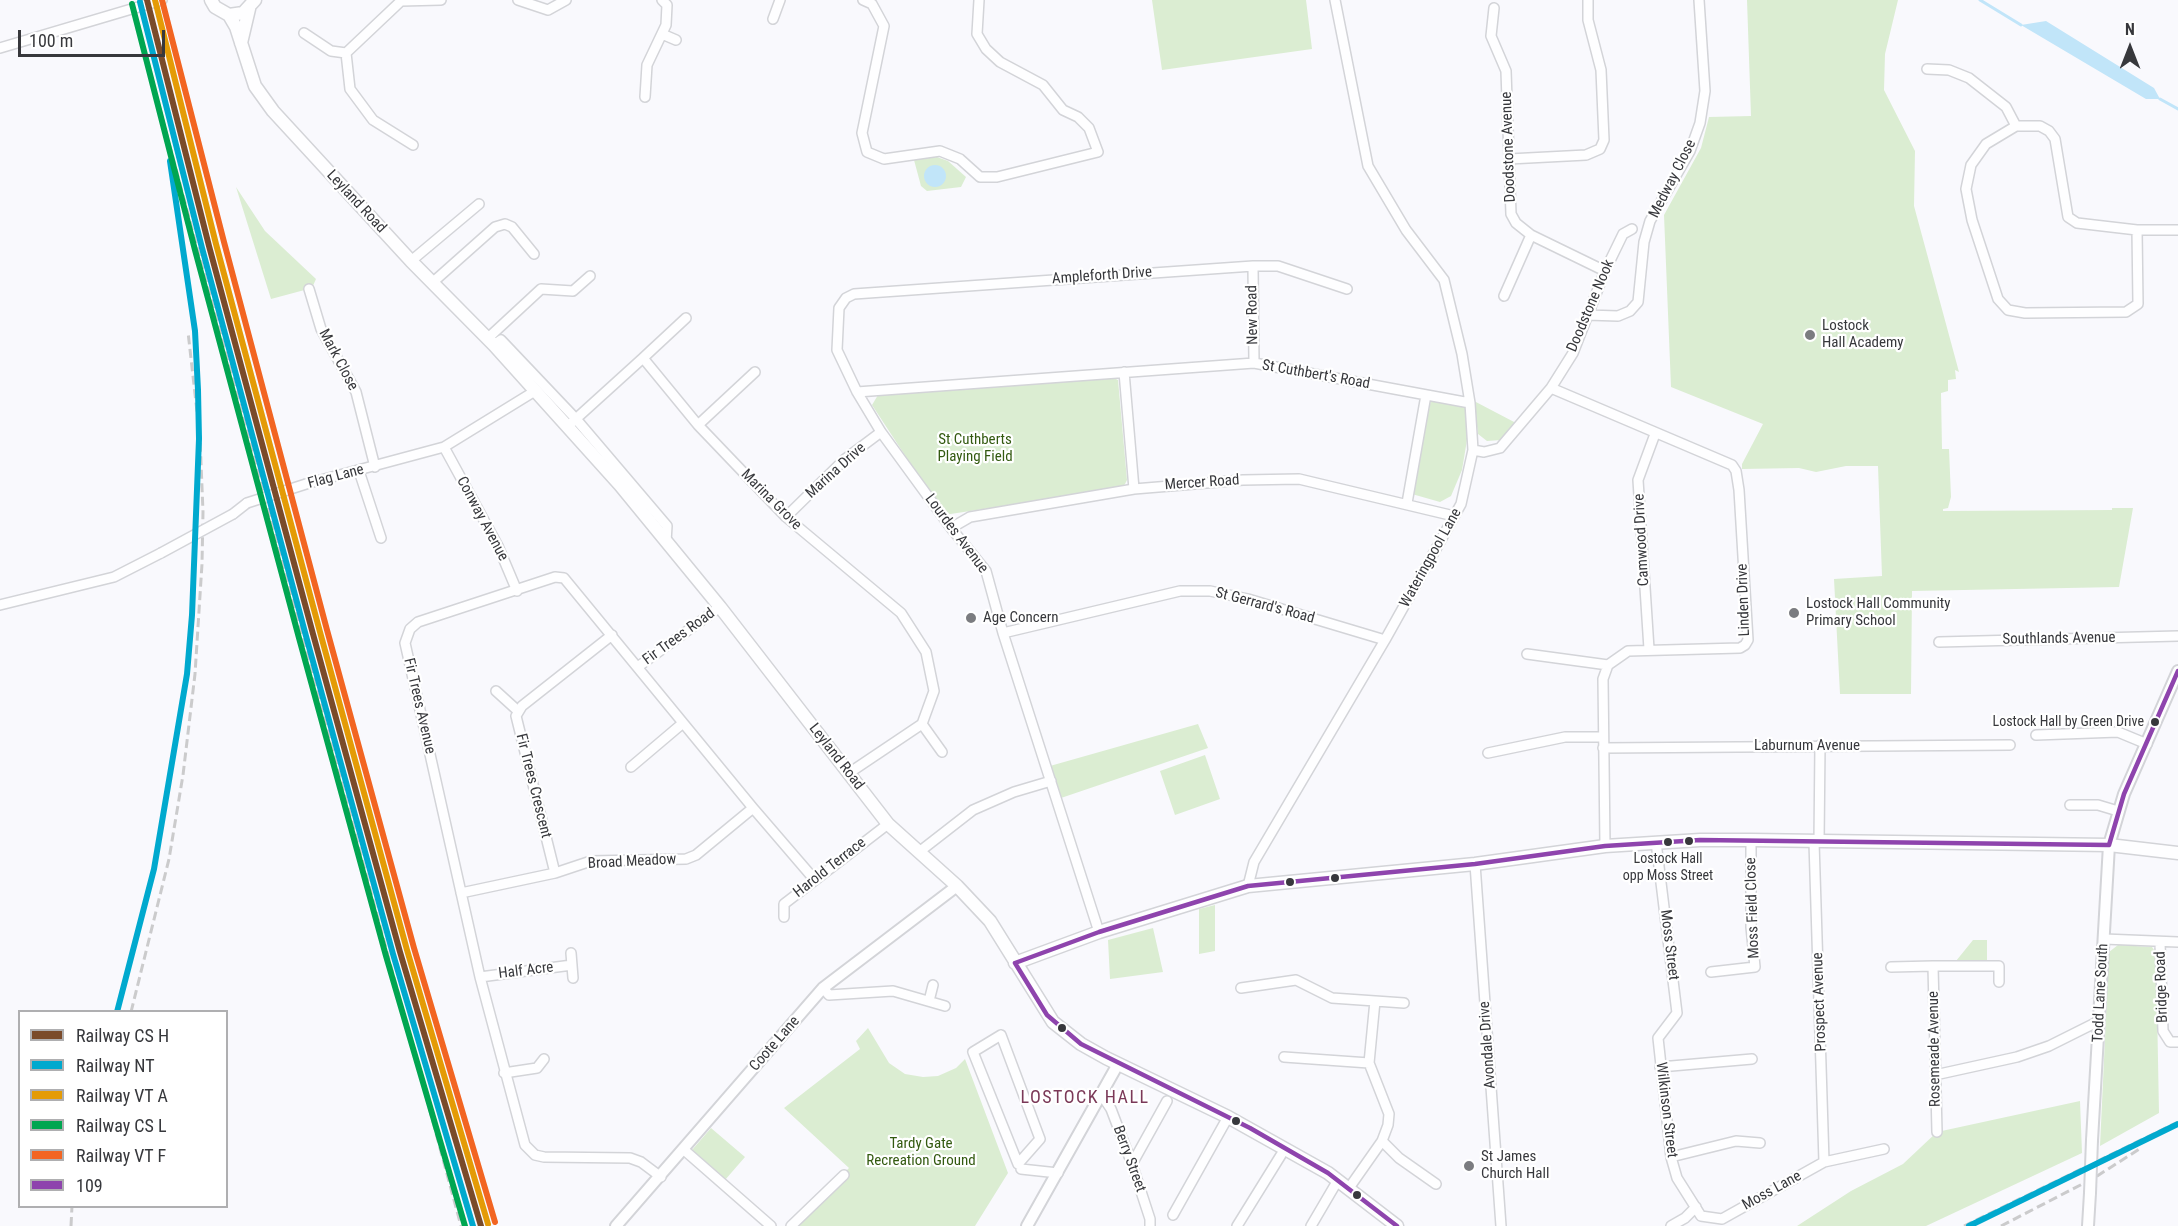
<!DOCTYPE html>
<style>
body{margin:0}
#map{position:relative;width:2178px;height:1226px;overflow:hidden;background:#f9f9fd;font-family:"Roboto Condensed",sans-serif}
canvas{display:block}
.legend{position:absolute;left:18px;top:1010px;width:210px;height:198px;box-sizing:border-box;background:#fff;border:2px solid #afafb1;margin:0;padding:8px 10px;list-style:none;font-size:18px;color:#37383c}
.legend li{display:flex;align-items:center;gap:12px;height:30px}
.legend b{width:30px;border:2px solid #afafb1}
.north{position:absolute;left:2100px;top:18px;width:60px;height:60px;-webkit-text-stroke:4px #fff;paint-order:stroke;rotate:0deg;font-size:16px;font-weight:700;line-height:24px;text-align:center;color:#37383c}
.north::after{content:'';display:block;margin:auto;width:21px;height:27px;background:#37383c;clip-path:polygon(50% 0,100% 100%,50% 72%,0 100%)}
.scale{position:absolute;left:18px;top:30px;width:147px;height:27px;box-sizing:border-box;border:3px solid #37383c;border-top:0;padding-left:8px;font-size:18px;line-height:21px;white-space:nowrap;color:#37383c;-webkit-text-stroke:4px #fff;paint-order:stroke}
</style>
<div id="map">
<canvas width="2178" height="1226"></canvas>
<ul class="legend">
<li><b style="height:8px;background:#7a4b2a"></b>Railway CS H</li>
<li><b style="height:8px;background:#00a9ce"></b>Railway NT</li>
<li><b style="height:8px;background:#e49b06"></b>Railway VT A</li>
<li><b style="height:8px;background:#00a651"></b>Railway CS L</li>
<li><b style="height:8px;background:#f26522"></b>Railway VT F</li>
<li><b style="height:8px;background:#8e44ad"></b>109</li>
</ul>
<div class="north">N</div>
<div class="scale">100 m</div>
</div>
<script>
const c = document.querySelector('canvas').getContext('2d');
c.lineJoin = 'round';
function paint(path, color) { c.fillStyle = color; c.fill(path, 'evenodd'); }
const poly = rows => new Path2D(rows.map(r => 'M' + r).join(''));
function trace(path, color, width, dash) { c.strokeStyle = color; c.lineWidth = width; c.lineCap = dash ? 'butt' : 'round'; c.setLineDash(dash || []); c.stroke(path); }
function drawText(font, color, halo, rows, align = 'center') {
  c.font = font + ' "Roboto Condensed",sans-serif'; c.lineWidth = 4.5; c.setLineDash([]); c.textBaseline = 'middle'; c.strokeStyle = halo; c.fillStyle = color; for (const [text, x, y, turn = 0] of rows) {
    c.save(); c.translate(x, y); c.rotate((+turn || 0) * Math.PI / 180); c.textAlign = isNaN(turn) ? turn : align; if (halo) c.strokeText(text, 0, 0); c.fillText(text, 0, 0); c.restore();
  }
}
paint(poly([
 [1152,0,1306,0,1312,49,1162,70],
 [1747,0,1898,0,1885,54,1884,90,1915,151,1914,206,1959,372,1955,370,1956,379,1948,380,1948,391,1941,393,1942,449,1949,449,1951,497,1948,508,1943,509,1943,511,2112,510,2112,508,2133,508,2119,587,1912,591,1911,694,1840,694,1834,579,1882,576,1878,466,1846,466,1816,472,1799,468,1742,469,1742,464,1763,424,1671,387,1664,215,1701,148,1709,117,1751,116],
 [937,157,948,161,966,177,961,187,927,191,921,186,914,160],
 [236,187,265,231,316,279,312,288,271,299],
 [1112,377,1118,380,1127,480,1125,484,1121,488,944,515,872,405,878,395],
 [1431,400,1466,407,1467,440,1462,470,1451,496,1440,502,1412,494],
 [1474,401,1516,423,1501,440,1487,441,1478,434],
 [1198,724,1208,748,1061,798,1050,766],
 [1205,755,1220,799,1175,815,1160,771],
 [1215,905,1215,951,1199,954,1199,909],
 [1153,928,1163,972,1110,979,1108,940],
 [1973,940,1987,940,1987,960,1956,961],
 [2118,945,2152,947,2156,953,2159,1113,2100,1146,2109,952],
 [868,1028,889,1063,905,1074,923,1077,938,1076,956,1068,965,1059,1008,1173,975,1226,791,1226,849,1168,784,1108,860,1049,856,1041],
 [2080,1101,2082,1153,1926,1226,1797,1226,1851,1191,1903,1164,1937,1132],
 [711,1128,745,1157,725,1180,692,1150]
]), '#dbedd2');
paint(poly([
 [2046,21,2154,88,2160,99,2146,99,2021,25],
 '924 176a11 11 0 1 1 22 0a11 11 0 1 1-22 0Z'
]), '#c1e5f9');
trace(poly([
 [1980,0,2021,25],
 [2160,99,2178,109]
]), '#c1e5f9', 3);
const minor = poly([
 [518,0,548,10,566,0],
 [863,0,872,4,884,26,862,133,867,152,884,159,940,151,960,159,980,177,997,177,1098,152,1089,128,1078,117,1063,110,1043,85,1000,62,986,49,977,34,979,0],
 [1494,8,1491,36,1506,71,1511,214,1516,223,1531,235,1605,271],
 [773,19,780,0],
 [304,33,331,51,346,53],
 [662,34,676,40],
 [0,48,162,0],
 [1927,69,1949,70,1969,78,2006,107,2016,126,2040,126,2049,131,2055,139,2068,217,2077,223,2137,230,2178,230],
 [645,97,647,65,666,25,667,5,662,0],
 [2016,126,1986,144,1971,165,1966,189,1972,220,1998,299,2008,310,2025,313,2126,312,2138,304,2137,230],
 [413,145,373,120,350,89,346,53,401,1,441,0],
 [1509,159,1586,155,1600,149,1604,140,1601,70,1588,20,1588,0],
 [411,261,479,204],
 [1253,266,1254,363],
 [432,283,495,227,505,224,512,227,534,254],
 [309,289,321,329,356,392,375,467],
 [1504,296,1531,235],
 [1587,315,1618,316,1630,311,1638,302,1644,242,1650,221,1690,151,1700,123,1705,91,1699,0],
 [487,339,541,289,573,291,590,276],
 [494,345,501,340,576,419,667,526,666,542],
 [643,358,686,318],
 [1124,372,1134,489],
 [1551,388,1732,465,1736,471,1739,490,1748,640,1745,645,1740,648,1628,651,1608,665,1603,679,1605,846],
 [857,392,1254,363,1470,403],
 [698,425,755,372],
 [568,426,643,358,698,425,786,517,901,613,926,652,934,691,922,724,849,773],
 [444,447,498,546,517,591],
 [1473,450,1484,452,1500,448,1551,388,1573,353,1605,271,1623,234,1632,229],
 [359,471,381,538],
 [306,484,444,447,535,391],
 [1407,503,1426,395],
 [791,512,845,459,881,432],
 [233,514,247,503],
 [951,528,970,517,1134,489,1243,480,1299,479,1454,516],
 [0,605,114,577,161,553],
 [1003,633,1180,591,1210,591,1248,599,1385,640],
 [1939,642,2178,636],
 [1649,649,1638,480,1655,434],
 [1527,654,1608,665],
 [639,666,720,607],
 [496,691,518,711],
 [922,724,942,752],
 [2036,735,2118,732,2147,744],
 [1603,748,2010,745],
 [1488,753,1565,737,1603,737],
 [631,767,683,723],
 [2070,805,2098,805,2118,811],
 [1656,842,1677,1013,1658,1038,1671,1157,1677,1178,1701,1216,1722,1219,1824,1162,1884,1149],
 [1814,842,1824,1162],
 [1819,842,1820,745],
 [919,852,973,810,1014,792,1051,781],
 [1475,864,1501,1226],
 [555,873,516,716,522,706,612,635],
 [1248,886,1254,862,1385,640,1461,504,1473,450,1470,403,1462,354,1444,280,1406,230,1368,166,1335,0],
 [461,893,555,873,591,861,686,859,696,855,753,808],
 [784,917,784,904,888,824],
 [1099,932,1003,633,986,571,951,528,881,432,857,392,837,350,839,308,846,298,854,294,1253,266,1278,266,1347,289],
 [2104,939,2178,942],
 [2160,943,2163,1031,2170,1042,2178,1042],
 [571,953,573,978],
 [1891,967,1933,966],
 [1711,972,1755,967,1751,927,1751,840],
 [480,977,572,965],
 [823,988,829,995,893,991,945,1006],
 [1241,988,1296,980,1332,998,1404,1003],
 [929,1001,933,985],
 [1001,1035,1040,1139,1018,1164,973,1052,1001,1035],
 [1284,1057,1369,1063],
 [1660,1067,1752,1059],
 [504,1073,537,1068,544,1059],
 [1935,1075,2017,1057,2049,1046,2099,1021],
 [1101,1094,1111,1109,1132,1164,1150,1219,1150,1226],
 [1937,1132,1933,966,1999,966,1999,982],
 [1382,1141,1399,1158,1436,1184],
 [683,1149,771,1226],
 [1671,1157,1736,1141,1760,1143],
 [1132,1164,1167,1101],
 [1021,1169,1058,1173],
 [661,1177,641,1162,630,1158,544,1157,535,1155,525,1145,480,977,405,643,410,629,418,622,555,577,564,578,753,808,814,879],
 [1349,1188,1382,1141,1388,1125,1389,1114,1369,1063,1375,1001],
 [1173,1215,1228,1117],
 [791,1226,844,1175],
 [1237,1226,1281,1155],
 [1311,1226,1338,1180],
 [1671,1226,1685,1218,1696,1207]
]);
const tertiary = poly([
 [2092,1140,2109,845,2124,794,2178,671],
 [616,1226,823,988,957,886],
 [1027,1226,1118,1064],
 [2088,1226,2090,1193]
]);
const secondary = poly([
 [211,0,215,7,229,15,243,13,255,0],
 [229,15,236,27,255,86,273,111,411,261,494,345,620,485,720,607,888,824,957,886,990,921,1053,1022,1081,1044,1106,1058,1228,1117,1328,1173,1397,1226],
 [241,43,249,9],
 [1015,963,1099,932,1248,886,1475,864,1605,846,1700,840,1751,840,2109,845,2178,853]
]);
trace(minor, '#d3d4d8', 12);
trace(tertiary, '#d3d4d8', 14);
trace(secondary, '#d3d4d8', 15);
trace(minor, '#fefeff', 9);
trace(tertiary, '#fefeff', 10);
trace(secondary, '#fefeff', 12);
trace(poly([
 [155,91,461,1226],
 [131,1012,169,859,183,775,195,674,202,564,203,512,200,438,188,332],
 [71,1226,72,1206],
 [1964,1226,2178,1122],
 [2001,1226,2094,1178,2141,1148]
]), '#cbcbcc', 3, [9, 4.5]);
const minorBridge = poly([
 [247,503,306,484],
 [161,553,233,514]
]);
const tertiaryBridge = poly([
 [2090,1193,2092,1140]
]);
trace(minorBridge, '#d3d4d8', 12, []);
trace(tertiaryBridge, '#d3d4d8', 14, []);
trace(minorBridge, '#fefeff', 9);
trace(tertiaryBridge, '#fefeff', 10);
trace(poly([
 [2109,845,2124,794,2178,671],
 [1015,963,1099,932,1248,886,1475,864,1605,846,1700,840,2109,845],
 [1015,963,1047,1015,1081,1044,1250,1128,1328,1173,1397,1226]
]), '#8e44ad', 4.5);
trace(poly([
 [147,0,209,246,313,634,400,952,481,1226]
]), '#7a4b2a', 6);
trace(poly([
 [140,2,202,248,306,636,393,954,473,1226],
 [117,1012,154,869,187,674,192,615,199,439,198,390,195,331,170,161],
 [1969,1226,2178,1124]
]), '#00a9ce', 6);
trace(poly([
 [155,0,216,244,320,632,407,950,488,1224]
]), '#e49b06', 6);
trace(poly([
 [132,4,195,250,299,638,386,956,465,1226]
]), '#00a651', 6);
trace(poly([
 [162,0,224,242,327,630,414,948,495,1222]
]), '#f26522', 6);
for (const [x, y, r, color] of [
 [1810,335,6,"#7b7c80"],
 [1794,613,6,"#7b7c80"],
 [971,618,6,"#7b7c80"],
 [2155,722,5,"#37383c"],
 [1689,841,5,"#37383c"],
 [1668,842,5,"#37383c"],
 [1335,878,5,"#37383c"],
 [1290,882,5,"#37383c"],
 [1062,1028,5,"#37383c"],
 [1236,1121,5,"#37383c"],
 [1469,1166,6,"#7b7c80"],
 [1357,1195,5,"#37383c"]
]) { const dot = new Path2D(); dot.arc(x, y, r, 0, 2 * Math.PI); c.fillStyle = color; c.fill(dot); trace(dot, '#fff', 2); }
drawText('14px', '#37383c', '#fff', [
 ["Lostock Hall by Green Drive",2144,722],
 ["Lostock Hall",1668,859,"center"],
 ["opp Moss Street",1668,876,"center"]
], 'right');
drawText('15px', '#37383c', '#fff', [
 ["Doodstone Avenue",1509,147,-92],
 ["Medway Close",1673,179,-63],
 ["Leyland Road",356,202,47],
 ["Ampleforth Drive",1102,276,-4],
 ["Doodstone Nook",1591,306,-67],
 ["New Road",1253,315,-91],
 ["Mark Close",338,360,62],
 ["St Cuthbert's Road",1316,375,10],
 ["Marina Drive",836,471,-42],
 ["Flag Lane",336,477,-15],
 ["Mercer Road",1202,483,-4],
 ["Marina Grove",771,500,45],
 ["Conway Avenue",482,519,62],
 ["Lourdes Avenue",956,534,53],
 ["Camwood Drive",1642,540,-93],
 ["Wateringpool Lane",1431,558,-61],
 ["Linden Drive",1744,600,-92],
 ["St Gerrard's Road",1265,606,15],
 ["Fir Trees Road",679,637,-36],
 ["Southlands Avenue",2059,639,-1],
 ["Fir Trees Avenue",419,706,77],
 ["Laburnum Avenue",1807,746],
 ["Leyland Road",836,757,52],
 ["Fir Trees Crescent",533,786,76],
 ["Broad Meadow",632,862,-3],
 ["Harold Terrace",830,868,-38],
 ["Moss Field Close",1753,908,-92],
 ["Moss Street",1669,945,83],
 ["Half Acre",526,971,-7],
 ["Bridge Road",2162,987,-92],
 ["Todd Lane South",2101,993,-87],
 ["Prospect Avenue",1820,1002,-92],
 ["Coote Lane",775,1044,-49],
 ["Avondale Drive",1488,1045,-94],
 ["Rosemeade Avenue",1935,1049,-91],
 ["Wilkinson Street",1666,1110,83],
 ["Berry Street",1129,1159,70],
 ["Moss Lane",1772,1191,-29]
]);
drawText('15px', '#37383c', '#fff', [
 ["Lostock",1822,326],
 ["Hall Academy",1822,343],
 ["Lostock Hall Community",1806,604],
 ["Primary School",1806,621],
 ["Age Concern",983,618],
 ["St James",1481,1157],
 ["Church Hall",1481,1174]
], 'left');
drawText('15px', '#335a10', '#fff', [
 ["St Cuthberts",975,440],
 ["Playing Field",975,457],
 ["Tardy Gate",921,1144],
 ["Recreation Ground",921,1161]
]);
c.letterSpacing = '1.5px';
drawText('18px', '#7b3958', '#fff', [
 ["LOSTOCK HALL",1085,1098]
]);
c.letterSpacing = '0px';
</script>
